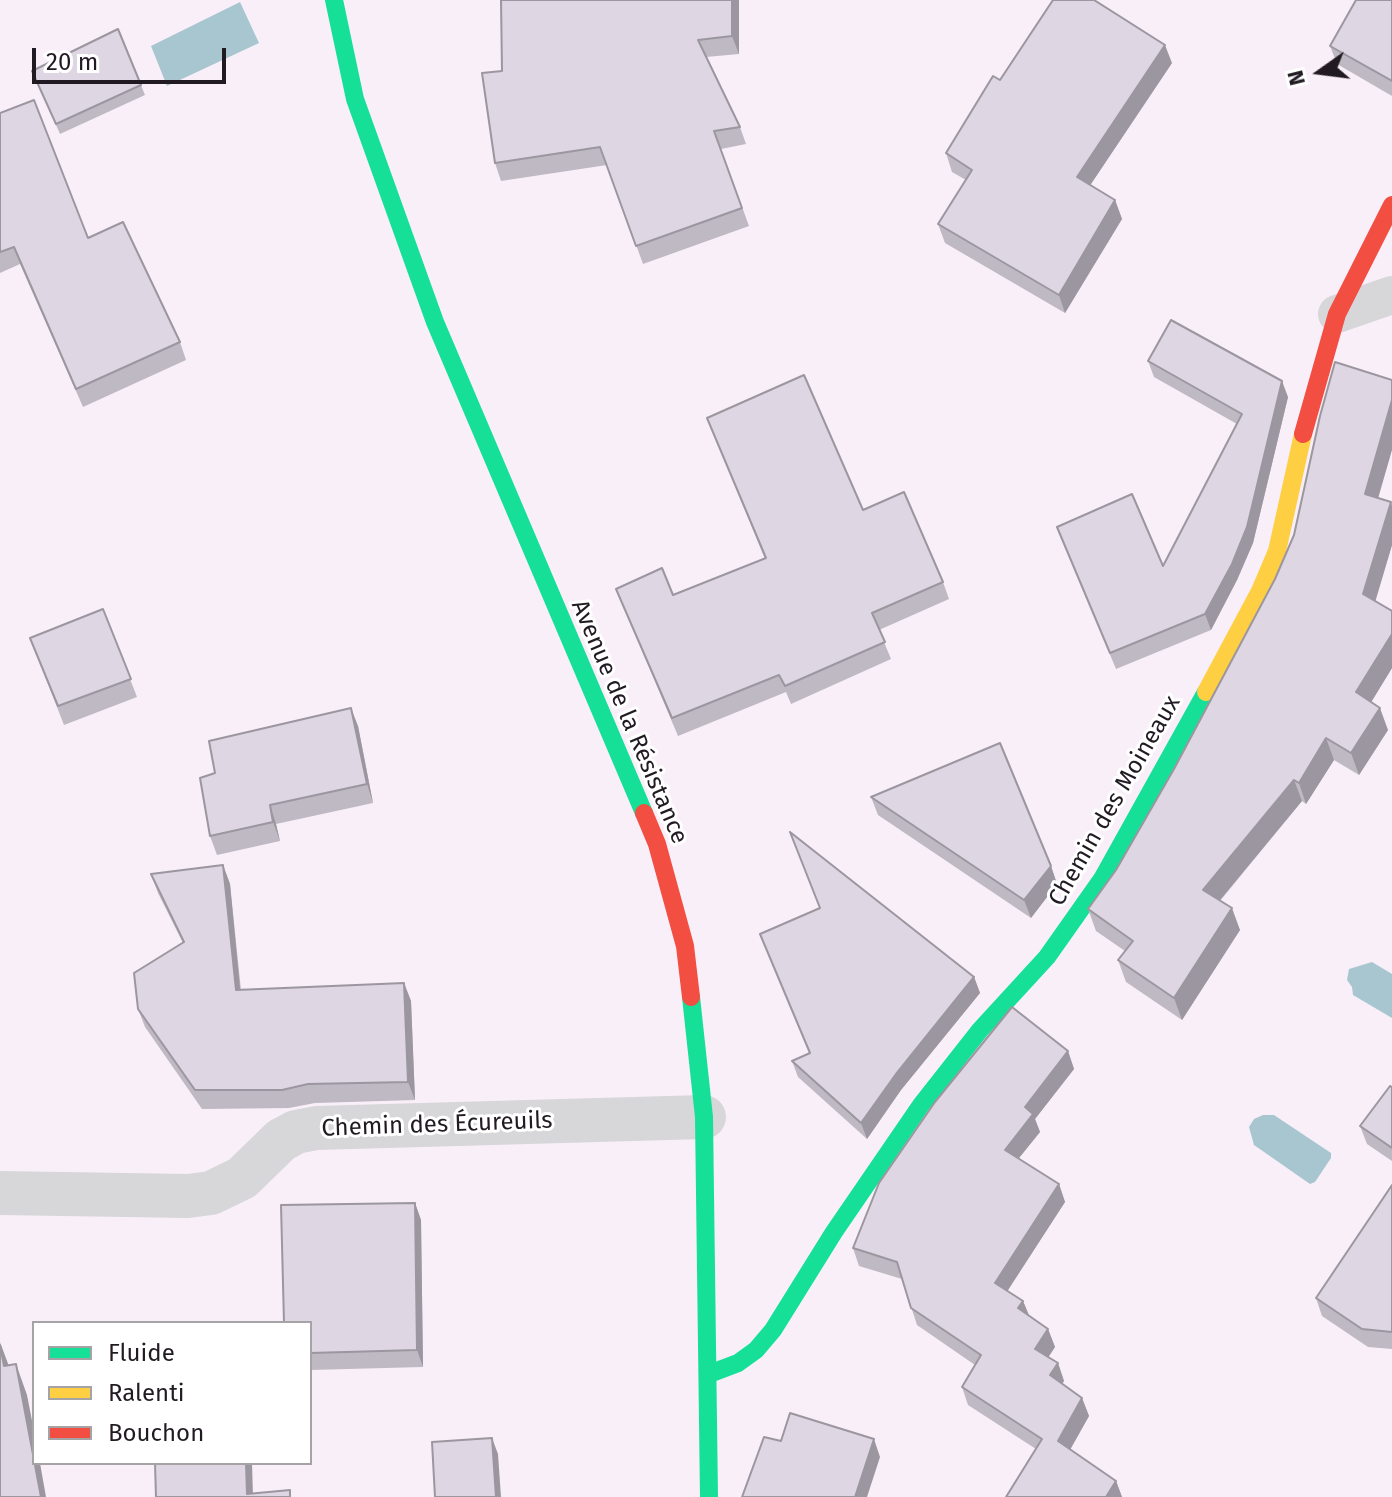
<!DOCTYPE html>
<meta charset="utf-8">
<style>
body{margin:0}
#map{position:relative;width:1392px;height:1497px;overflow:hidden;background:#f9eff9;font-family:"Fira Sans",sans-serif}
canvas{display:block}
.legend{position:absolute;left:32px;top:1321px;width:280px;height:144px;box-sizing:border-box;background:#fff;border:2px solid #a6a3a7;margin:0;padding:10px 14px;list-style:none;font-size:24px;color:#211a22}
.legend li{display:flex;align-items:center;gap:16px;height:40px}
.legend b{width:40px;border:2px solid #a6a3a7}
.north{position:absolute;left:1280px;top:32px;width:80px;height:80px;-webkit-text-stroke:6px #fff;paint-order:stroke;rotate:256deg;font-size:22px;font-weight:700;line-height:32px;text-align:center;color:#211a22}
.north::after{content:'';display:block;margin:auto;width:28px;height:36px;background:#211a22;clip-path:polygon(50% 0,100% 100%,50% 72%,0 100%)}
.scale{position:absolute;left:32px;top:48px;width:194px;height:36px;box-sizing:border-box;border:4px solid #211a22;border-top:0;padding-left:10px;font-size:24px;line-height:28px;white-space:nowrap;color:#211a22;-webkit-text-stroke:6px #fff;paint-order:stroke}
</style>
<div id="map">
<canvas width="1392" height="1497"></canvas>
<ul class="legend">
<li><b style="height:10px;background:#16e098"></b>Fluide</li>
<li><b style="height:10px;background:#ffcf43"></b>Ralenti</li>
<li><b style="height:10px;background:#f24e42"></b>Bouchon</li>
</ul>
<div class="north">N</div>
<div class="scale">20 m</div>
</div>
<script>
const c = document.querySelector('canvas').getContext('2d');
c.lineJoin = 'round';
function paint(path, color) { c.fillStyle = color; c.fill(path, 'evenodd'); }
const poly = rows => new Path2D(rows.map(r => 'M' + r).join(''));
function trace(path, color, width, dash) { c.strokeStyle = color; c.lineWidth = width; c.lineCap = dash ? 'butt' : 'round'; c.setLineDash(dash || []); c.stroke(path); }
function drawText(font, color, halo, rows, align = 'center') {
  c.font = font + ' "Fira Sans",sans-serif'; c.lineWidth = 6; c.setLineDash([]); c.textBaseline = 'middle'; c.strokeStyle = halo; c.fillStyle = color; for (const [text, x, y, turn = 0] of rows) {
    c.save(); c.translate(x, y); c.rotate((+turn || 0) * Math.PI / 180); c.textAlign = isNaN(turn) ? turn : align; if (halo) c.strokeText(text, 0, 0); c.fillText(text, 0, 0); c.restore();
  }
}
paint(poly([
 [240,2,259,43,167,86,151,46],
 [1372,962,1392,974,1392,1018,1353,995,1352,987,1347,980,1349,969],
 [1263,1115,1274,1115,1331,1153,1331,1158,1315,1182,1310,1184,1254,1145,1249,1127,1254,1119]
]), '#a8c6cf');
trace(poly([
 [1337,314,1392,295]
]), '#d7d6d8', 38);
trace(poly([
 [0,1193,188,1196,211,1193,242,1178,281,1140,296,1132,316,1128,704,1117]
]), '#d7d6d8', 44);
trace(poly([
 [334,0,355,99,435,322,644,813],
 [691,997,704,1117,709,1497],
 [709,1374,738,1363,756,1350,773,1330,834,1232,921,1105,980,1030,1047,957,1102,879,1206,692]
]), '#16e098', 18);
trace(poly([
 [1206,692,1260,591,1277,551,1303,434]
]), '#ffcf43', 18);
trace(poly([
 [1303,434,1337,314,1392,205],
 [644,813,657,844,685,946,691,997]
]), '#f24e42', 18);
paint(poly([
 [739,0,739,54,706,57,740,127,746,144,721,149,749,226,643,264,607,165,501,181,495,163],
 [1392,0,1392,96,1337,64,1330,46],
 [118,29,145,95,60,134,32,71],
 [1172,63,1090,185,1115,200,1122,219,1065,313,945,243,938,224,966,180,952,172,946,153,1000,80],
 [0,113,88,238,180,342,186,360,83,407,20,264,0,273],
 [1148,361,1288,397,1253,543,1237,580,1211,630,1116,669,1057,527,1163,566,1237,424,1154,377],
 [707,418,863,510,943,582,949,599,879,630,891,659,791,704,786,692,678,736,616,589,673,595,765,559],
 [1378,498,1391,502,1392,506,1392,545,1375,601,1392,611,1392,668,1371,702,1388,730,1359,775,1334,760,1306,804,1302,801,1220,901,1240,930,1182,1020,1126,982,1118,960,1125,951,1096,931,1088,909],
 [103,609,137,697,64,725,30,638],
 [358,726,373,803,276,824,280,841,217,855,210,836,215,773],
 [871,797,1051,866,1057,884,1031,918,878,815],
 [223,865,230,884,241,990,404,983,411,1001,415,1100,315,1103,289,1108,202,1109,145,1027,138,1009,183,943,158,893,151,874],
 [760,934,974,977,980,993,901,1090,867,1139,798,1077,792,1061,810,1053],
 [1068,1051,1074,1069,1035,1119,1040,1132,1018,1159,1059,1184,1065,1202,1007,1291,1023,1301,1029,1315,1048,1329,1055,1347,1048,1357,1058,1363,1064,1381,1062,1384,1082,1398,1089,1416,1070,1449,1116,1481,1122,1497,1006,1497,1036,1449,968,1405,962,1387,975,1365,917,1325,902,1279,859,1266,853,1248],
 [1392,1087,1392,1161,1367,1144,1360,1126],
 [1392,1185,1392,1349,1368,1347,1322,1316,1316,1298],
 [415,1203,421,1220,423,1367,310,1370,310,1323]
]), '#bfb9c3');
paint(poly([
 [732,0,739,0,739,54,732,36],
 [1165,45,1172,63,1083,196,1077,177],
 [1115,200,1122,219,1065,313,1059,295],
 [1282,381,1288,397,1253,543,1237,580,1211,630,1205,614],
 [1392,400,1392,450,1373,516,1365,494],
 [1391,502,1392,506,1392,545,1371,616,1363,594],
 [1392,634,1392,668,1364,714,1356,692],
 [351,708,358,726,373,803,367,784],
 [1380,708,1388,730,1359,775,1351,753],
 [1326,738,1334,760,1306,804,1299,783],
 [1294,780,1302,801,1210,912,1203,890],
 [270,805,276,824,280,841,273,822],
 [223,865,230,884,242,1009,236,990],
 [1051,866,1057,884,1031,918,1024,900],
 [1232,908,1240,930,1182,1020,1174,998],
 [974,977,980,993,901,1090,867,1139,861,1123,896,1074],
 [404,983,411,1001,415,1100,408,1082],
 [1068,1051,1074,1069,1035,1119,1040,1132,1011,1168,1005,1150,1025,1107],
 [1059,1184,1065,1202,1001,1301,995,1283],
 [415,1203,421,1220,423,1367,417,1350],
 [1023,1301,1030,1318,1018,1308],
 [1048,1329,1055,1347,1042,1367,1035,1349],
 [0,1342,10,1369,4,1366],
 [1058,1363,1064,1381,1056,1392,1050,1375],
 [16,1364,27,1395,34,1431,34,1462],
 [1082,1398,1089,1416,1065,1459,1058,1441],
 [492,1438,498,1454,501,1497,496,1497],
 [874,1439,880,1457,867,1497,855,1497],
 [34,1463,40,1463,46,1497,41,1497],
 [246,1463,252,1463,253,1497,247,1494],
 [1116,1481,1122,1497,1106,1497]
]), '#9b969f');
const building = poly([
 [501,0,732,0,732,36,698,40,740,127,714,131,742,208,636,246,600,147,495,163,482,73,502,71,501,0],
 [1053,0,1094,0,1165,45,1077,177,1115,200,1059,295,938,224,972,170,946,153,993,76,1000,80,1053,0],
 [1356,0,1392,0,1392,81,1330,46,1356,0],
 [118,29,141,85,56,124,32,71,118,29],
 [34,100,88,238,123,222,180,342,76,389,14,247,0,252,0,113,34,100],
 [1171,320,1282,381,1247,527,1232,564,1205,614,1110,653,1057,527,1132,494,1163,566,1242,414,1148,361,1171,320],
 [1335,362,1392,380,1392,400,1365,494,1391,502,1363,594,1392,611,1392,634,1356,692,1380,708,1351,753,1326,738,1299,783,1294,780,1203,890,1232,908,1174,998,1118,960,1133,941,1088,909,1116,870,1174,769,1275,579,1294,535,1320,416,1335,362],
 [804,375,863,510,904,492,943,582,872,613,885,642,785,686,779,675,672,718,616,589,662,568,673,595,766,558,707,418,804,375],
 [103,609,131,679,58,706,30,638,103,609],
 [351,708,367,784,270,805,273,822,210,836,200,778,215,773,209,741,351,708],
 [1000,743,1051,866,1024,900,871,797,1000,743],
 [790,832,974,977,896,1074,861,1123,792,1061,810,1053,760,934,820,908,790,832],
 [223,865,236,990,404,983,408,1082,308,1084,282,1090,195,1090,138,1009,134,973,184,942,151,874,223,865],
 [1012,1007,1068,1051,1025,1107,1033,1114,1005,1150,1059,1184,995,1283,1023,1301,1018,1308,1048,1329,1035,1349,1058,1363,1050,1375,1082,1398,1058,1441,1116,1481,1106,1497,1006,1497,1042,1439,962,1387,981,1355,911,1308,897,1262,853,1248,879,1183,935,1102,1012,1007],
 [1390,1086,1392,1087,1392,1148,1360,1126,1390,1086],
 [1392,1185,1392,1332,1362,1329,1316,1298,1392,1185],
 [415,1203,417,1350,310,1353,310,1323,284,1323,281,1205,415,1203],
 [0,1345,4,1366,16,1364,41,1497,0,1497,0,1345],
 [790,1413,874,1439,855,1497,742,1497,764,1437,781,1441,790,1413],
 [492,1438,496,1497,435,1497,432,1442,492,1438],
 [155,1463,246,1463,247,1494,290,1490,290,1497,156,1497,155,1463]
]);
paint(building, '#ded7e3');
trace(building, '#9b969f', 2);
drawText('24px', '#211a22', '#fff', [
 ["Avenue de la Résistance",629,722,67],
 ["Chemin des Moineaux",1115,801,-60],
 ["Chemin des Écureuils",437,1125,-2]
]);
</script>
